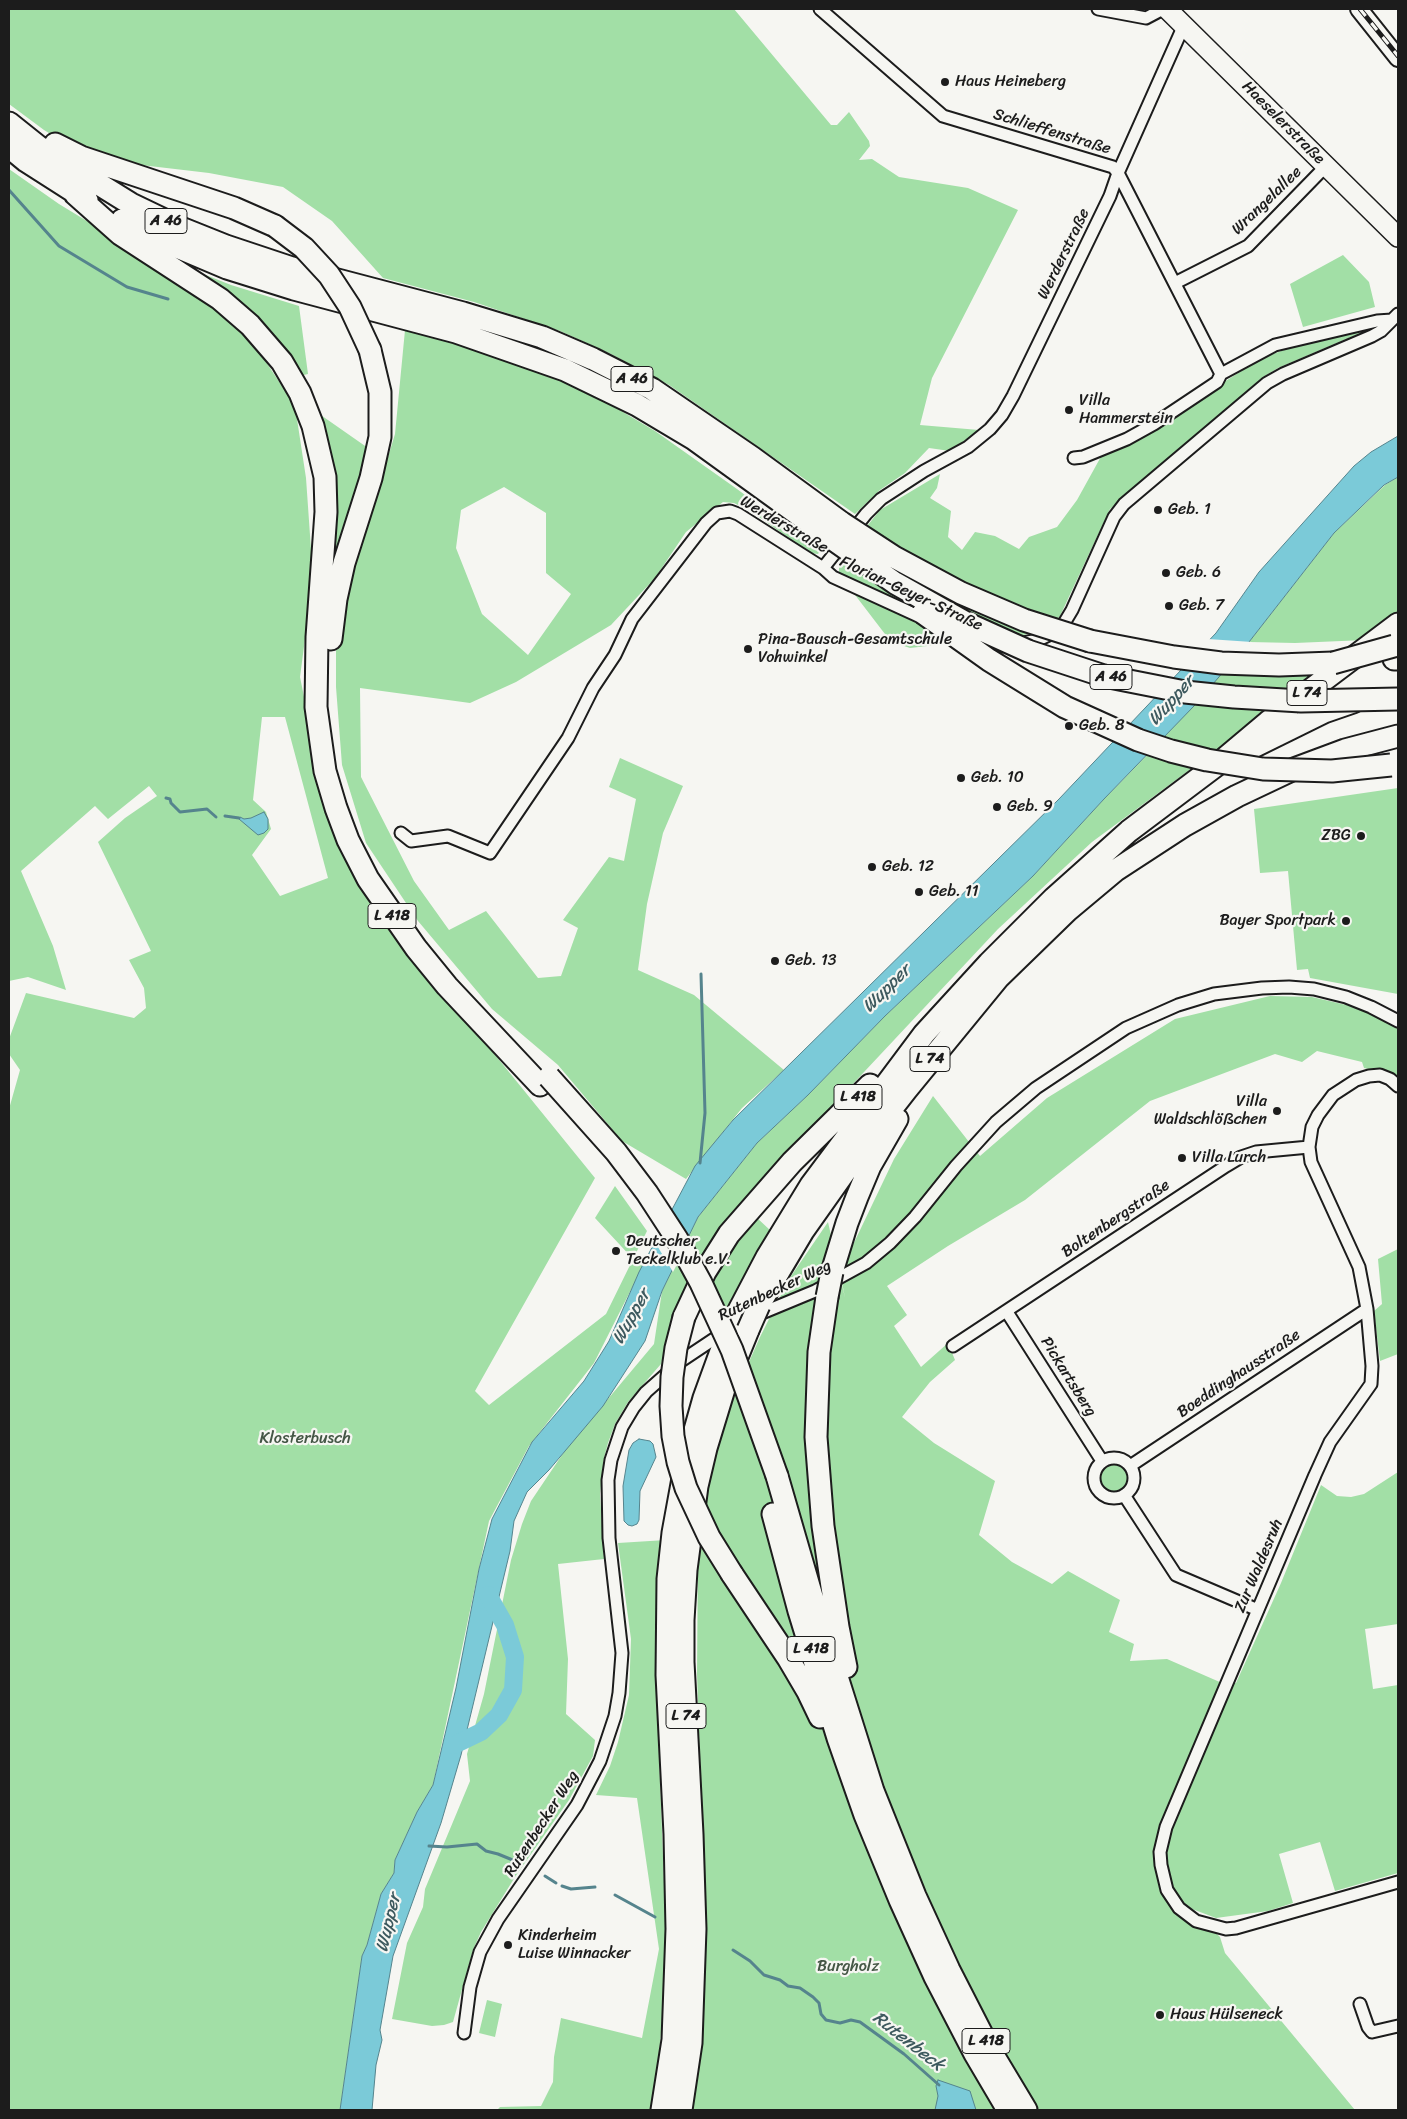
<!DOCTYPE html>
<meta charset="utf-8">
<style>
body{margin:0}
#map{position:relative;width:1407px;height:2119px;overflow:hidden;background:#f6f6f2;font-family:Sriracha,sans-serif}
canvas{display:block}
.frame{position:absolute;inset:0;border:10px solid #1c1c1c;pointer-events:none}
</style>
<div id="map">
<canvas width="1407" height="2119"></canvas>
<div class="frame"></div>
</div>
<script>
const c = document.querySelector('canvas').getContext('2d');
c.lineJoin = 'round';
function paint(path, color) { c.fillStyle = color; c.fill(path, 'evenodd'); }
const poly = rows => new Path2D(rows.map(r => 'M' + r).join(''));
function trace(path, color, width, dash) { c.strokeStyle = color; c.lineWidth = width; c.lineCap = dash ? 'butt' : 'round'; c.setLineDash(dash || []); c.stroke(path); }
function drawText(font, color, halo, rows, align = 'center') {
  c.font = font + ' Sriracha,sans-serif'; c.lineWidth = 4.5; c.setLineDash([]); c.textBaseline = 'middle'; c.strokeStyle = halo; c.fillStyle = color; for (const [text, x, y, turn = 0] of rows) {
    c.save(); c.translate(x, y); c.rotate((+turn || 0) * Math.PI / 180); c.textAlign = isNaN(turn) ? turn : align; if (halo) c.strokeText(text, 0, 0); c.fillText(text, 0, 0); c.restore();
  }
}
paint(poly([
 [9,9,734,9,831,125,837,125,849,112,869,141,870,146,859,160,872,159,899,177,968,188,1018,210,932,378,920,425,979,430,950,451,929,448,905,473,880,490,855,514,669,385,611,354,560,331,474,302,383,278,332,221,283,187,209,173,141,165,67,144,44,130,9,104],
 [9,169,59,204,172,273,251,339,295,406,306,478,313,578,300,677,326,805,358,886,595,1178,475,1391,489,1405,606,1314,633,1259,595,1218,615,1186,647,1231,633,1259,644,1264,594,1363,529,1446,489,1521,433,1785,417,1812,395,1860,394,1873,381,1894,367,1945,362,1956,340,2110,9,2110,9,1109,20,1070,9,1054,9,1039,26,993,134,1018,146,1008,144,988,129,960,151,951,98,842,125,818,157,796,149,786,108,819,95,806,21,871,53,946,66,990,28,977,9,981],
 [262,717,285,717,328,878,280,896,252,855,271,829,266,812,253,800],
 [1343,255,1369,282,1375,307,1303,327,1290,284],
 [183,266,231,285,299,306,308,374,295,377],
 [1379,325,1278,368,1263,377,1110,509,1067,601,1060,616,1048,630,1023,635,910,648,898,644,888,638,839,574,839,561,880,510,940,474,937,488,930,498,951,511,948,537,962,550,975,532,995,536,1019,549,1029,537,1057,527,1077,500,1103,453,1185,407,1260,359,1297,345],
 [405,330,482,351,554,376,601,399,655,431,737,489,820,551,818,554,810,553,752,512,734,503,723,502,686,532,655,578,611,625,516,682,470,703,360,688,361,777,414,881,449,930,486,911,538,978,561,976,578,928,563,920,609,857,624,861,636,799,609,787,620,758,683,786,663,833,647,904,638,970,694,995,784,1070,742,1108,686,1179,622,1141,558,1065,492,1009,418,921,366,843,342,765,336,687,336,636,351,579,395,434],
 [504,487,546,513,546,573,571,594,528,655,482,614,456,548,461,510],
 [315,411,368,448,328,593],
 [1398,477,1398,615,1365,640,1295,643,1249,642,1334,533,1385,485],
 [1222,673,1318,675,1092,842,998,929,791,1150,741,1203,771,1231,725,1313,702,1266,668,1340,661,1364,628,1402,615,1424,608,1443,604,1458,600,1494,604,1559,558,1564,568,1659,566,1714,595,1740,593,1756,569,1800,515,1877,481,1932,473,1950,453,2022,444,2025,432,2026,392,2019,407,1943,423,1907,425,1889,470,1781,467,1754,484,1694,511,1560,522,1524,531,1501,566,1449,654,1344,662,1291,698,1217,757,1143,808,1095,885,1016,1033,876,1104,799,1159,743],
 [1398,788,1398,994,1310,978,1308,969,1297,970,1288,871,1260,873,1254,809],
 [1270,996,1312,997,1368,1010,1398,1028,1398,1076,1364,1068,1362,1062,1317,1051,1302,1062,1275,1054,1150,1101,1025,1200,948,1246,887,1286,907,1315,894,1326,921,1367,948,1343,955,1360,930,1382,902,1417,934,1443,995,1481,979,1535,1012,1562,1052,1584,1068,1571,1120,1600,1109,1632,1134,1644,1130,1661,1167,1659,1222,1683,1236,1683,1281,1583,1321,1485,1337,1496,1351,1497,1364,1494,1398,1472,1398,1624,1365,1629,1373,1689,1398,1685,1398,1873,1335,1891,1320,1842,1279,1854,1293,1903,1268,1911,1216,1918,1192,1909,1220,1937,1225,1953,1355,2110,690,2110,705,1968,705,1910,697,1674,698,1547,710,1480,726,1414,760,1337,789,1279,828,1222,845,1298,840,1272,894,1159,933,1096,980,1156,1047,1098,1175,1019],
 [1398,1249,1398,1354,1380,1361,1374,1311,1382,1304,1378,1259],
 '1098 1478a16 16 0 1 1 32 0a16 16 0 1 1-32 0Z',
 [666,1540,662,1588,658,1728,667,1959,657,2081,650,2110,497,2110,500,2107,541,2106,553,2082,554,2057,561,2018,642,2038,659,1949,637,1798,596,1795,610,1766,618,1742,629,1695,631,1639,618,1543],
 [487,2000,502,2004,495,2037,479,2033]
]), '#a2dfa6');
const water = poly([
 [1398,436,1398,477,1384,485,1334,533,1249,642,1194,706,1104,799,1033,876,885,1016,808,1095,757,1143,698,1217,662,1291,645,1341,603,1406,549,1470,527,1492,514,1521,510,1551,461,1755,441,1823,393,1956,380,2030,382,2040,376,2065,372,2110,340,2110,362,1956,367,1945,381,1894,394,1873,395,1860,417,1812,433,1785,456,1688,479,1569,492,1519,532,1442,584,1381,609,1341,639,1272,695,1166,733,1120,1059,799,1216,633,1259,572,1354,466,1371,452,1398,436],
 [264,812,268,819,268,829,264,833,258,835,239,819,240,817,244,819,251,818,264,812],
 [639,1439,650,1441,653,1444,656,1457,640,1491,639,1520,637,1524,632,1526,628,1525,624,1521,623,1486,629,1450,633,1443,639,1439],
 [938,2080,970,2091,976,2110,935,2110,938,2096,936,2086,938,2080]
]);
paint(water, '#7bcad8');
trace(water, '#55848d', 1);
paint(poly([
 [1208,639,1252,642,1225,673,1179,669],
 [668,1211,688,1243,673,1272,653,1239]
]), '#f6f6f2');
trace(poly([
 [9,190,59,246,127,287,168,299],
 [166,798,170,799,171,803,180,812,207,809,216,817],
 [225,816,239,818],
 [700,1163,705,1113,701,974],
 [429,1846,447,1847,477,1844,486,1851,498,1854,520,1863],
 [545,1876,556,1883],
 [562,1886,571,1889,595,1887],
 [615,1895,655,1917],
 [733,1950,750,1961,764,1975,780,1980,788,1986,800,1988,813,1997,819,2003,821,2014,826,2020,840,2023,851,2020,860,2022,904,2054,939,2085]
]), '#55848d', 3);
trace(poly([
 [454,1745,481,1732,499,1715,513,1690,515,1657,505,1625,488,1595]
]), '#7bcad8', 18);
const street = poly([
 [820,9,943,116,1113,167,1118,173,1221,374],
 [1098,9,1146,18,1163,9],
 [1175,283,1248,246,1326,166],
 [1074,458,1083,457,1127,439,1154,424,1217,382,1221,374,1275,345,1377,321,1392,320,1398,314],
 [823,568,833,577,927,620],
 [975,642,986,647,1012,645,1038,640,1051,634,1063,625,1072,610,1114,517,1124,504,1267,383,1283,374,1372,336,1381,331,1392,320],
 [401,833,411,841,448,836,490,853,568,738,593,688,615,655,632,619,706,523,717,513,730,511,738,514,823,568,866,514,881,499,924,471,968,447,990,429,1002,415,1013,396,1110,196,1118,173,1184,25],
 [1398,1086,1390,1079,1380,1075,1369,1076,1356,1080,1333,1095,1318,1115,1312,1127,1309,1147,1311,1162,1359,1267,1367,1309,1372,1366,1371,1384,1330,1442,1315,1475,1166,1827,1160,1852,1161,1865,1167,1890,1179,1908,1196,1921,1226,1929,1236,1928,1398,1882],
 [1007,1312,1102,1461],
 [953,1346,1226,1166,1241,1157,1256,1152,1309,1147],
 '1094 1478a20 20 0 1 1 40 0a20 20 0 1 1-40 0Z',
 [1130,1466,1367,1309],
 [1124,1495,1176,1575,1258,1610],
 [1360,2004,1368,2027,1372,2032,1398,2026],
 [464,2033,470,1987,480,1952,498,1919,577,1805,600,1761,615,1716,619,1693,622,1653,609,1538,608,1480,611,1460,622,1427,634,1407,646,1392,681,1361,720,1335,745,1320,815,1291,866,1263,890,1243,915,1217,956,1166,996,1122,1036,1088,1126,1028,1178,1005,1214,994,1262,988,1289,987,1314,989,1346,997,1371,1007,1398,1021]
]);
const secondary = poly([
 [1359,9,1398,58]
]);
const primary = poly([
 [1167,9,1398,237]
]);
const highway = poly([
 [9,123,39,147,131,204,181,228,226,246,292,268,463,313,542,337,593,359,652,389,753,458,842,523],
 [55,144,81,157,234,208,275,226],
 [9,147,26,161,87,200],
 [75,194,120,234,220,299,250,325,282,362,300,393,313,426,325,477,326,512,317,637,316,707,325,771,336,808,348,840,368,879,416,948,447,986,540,1085],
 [122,220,182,249,227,268,294,289,456,332,565,370,637,405,694,439,831,538],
 [331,639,336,599,344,563,371,478,380,437,380,392,370,350],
 [1090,641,1174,657,1221,663,1279,665,1333,663],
 [1394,659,1398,659],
 [1251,748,1324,712,1353,702],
 [832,1272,847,1223,857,1197,870,1166,897,1119],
 [827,1297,819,1352,816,1437,823,1526,838,1627,846,1667],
 [759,1305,803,1231,868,1139,907,1089,998,978,1067,911,1116,870,1185,825,1237,796,1294,769,1345,750,1398,736],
 [736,1316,767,1257,811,1185,924,1034,989,963,1054,898,1129,831,1218,764,1268,722,1398,624],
 [684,1317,705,1272,729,1234,792,1162,870,1085],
 [777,1476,815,1607,873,1791,915,1896,949,1970,990,2050,1026,2110],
 [773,1514,799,1611,838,1738,865,1815,900,1900,935,1977,975,2054,1008,2110],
 [732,1574,788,1658,808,1692,820,1717],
 [662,2110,673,2040,677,1929,675,1834,667,1675,668,1579,673,1533,686,1462,704,1398,724,1343],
 [681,2110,691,2043,695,1929,692,1834,683,1662,683,1620,686,1570,697,1486,706,1448,724,1389,748,1330]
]);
trace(street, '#1c1c1c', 15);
trace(secondary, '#1c1c1c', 20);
trace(primary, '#1c1c1c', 22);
trace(highway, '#1c1c1c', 25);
trace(street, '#f6f6f2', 11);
trace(secondary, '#f6f6f2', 16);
trace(primary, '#f6f6f2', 19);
trace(highway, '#f6f6f2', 21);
const rail = poly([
 [1360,9,1398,56]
]);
trace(rail, '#1c1c1c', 5);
trace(rail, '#f6f6f2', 3, [9]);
const highwayBridge = poly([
 [275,226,304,248,329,275,350,307,370,350],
 [842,523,894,557,961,593,1024,620,1090,641],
 [831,538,895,583,966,623,1028,651,1104,676,1185,692,1234,697,1301,701,1398,699],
 [923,613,989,660,1065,707,1138,740,1171,751,1207,760,1263,769,1332,771,1391,765],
 [1333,663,1394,646],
 [549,1077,616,1152,647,1193,677,1239,701,1283,732,1350,777,1476],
 [827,1297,832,1272],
 [684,1317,676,1348,672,1377,671,1406,673,1436,678,1462,686,1488,709,1537,732,1574],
 [748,1330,759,1305]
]);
trace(highwayBridge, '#1c1c1c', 25, []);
trace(highwayBridge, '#f6f6f2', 21);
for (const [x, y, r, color] of [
 [945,82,5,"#1c1c1c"],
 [1069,410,5,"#1c1c1c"],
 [1158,510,5,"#1c1c1c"],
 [1166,573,5,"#1c1c1c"],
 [1169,606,5,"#1c1c1c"],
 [748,649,5,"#1c1c1c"],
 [1069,726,5,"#1c1c1c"],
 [961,778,5,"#1c1c1c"],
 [997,807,5,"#1c1c1c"],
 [1361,836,5,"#1c1c1c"],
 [872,867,5,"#1c1c1c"],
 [919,892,5,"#1c1c1c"],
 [1346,921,5,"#1c1c1c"],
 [775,961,5,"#1c1c1c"],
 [1277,1111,5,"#1c1c1c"],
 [1182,1158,5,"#1c1c1c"],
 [616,1251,5,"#1c1c1c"],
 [508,1945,5,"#1c1c1c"],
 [1160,2015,5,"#1c1c1c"]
]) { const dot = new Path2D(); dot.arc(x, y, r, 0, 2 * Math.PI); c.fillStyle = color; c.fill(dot); trace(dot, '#f6f6f2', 2); }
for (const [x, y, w] of [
 [166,221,42],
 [632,379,42],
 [1111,677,42],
 [1307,693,40],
 [392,916,48],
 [930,1059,40],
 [858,1097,48],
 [811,1649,48],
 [686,1716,40],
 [986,2041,48]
]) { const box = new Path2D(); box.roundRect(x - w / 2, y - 12.5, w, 25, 4); c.fillStyle = '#f6f6f2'; c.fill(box); trace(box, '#1c1c1c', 1); }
drawText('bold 15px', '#1c1c1c', null, [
 ["A 46",166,221],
 ["A 46",632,379],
 ["A 46",1111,677],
 ["L 74",1307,693],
 ["L 418",392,916],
 ["L 74",930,1059],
 ["L 418",858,1097],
 ["L 418",811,1649],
 ["L 74",686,1716],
 ["L 418",986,2041]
]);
drawText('16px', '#1c1c1c', '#f6f6f2', [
 ["Haus Heineberg",955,82],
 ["Villa",1079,401],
 ["Hammerstein",1079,419],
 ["Geb. 1",1168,510],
 ["Geb. 6",1176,573],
 ["Geb. 7",1179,606],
 ["Pina-Bausch-Gesamtschule",758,640],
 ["Vohwinkel",758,658],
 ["Geb. 8",1079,726],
 ["Geb. 10",971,778],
 ["Geb. 9",1007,807],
 ["ZBG",1351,836,"right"],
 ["Geb. 12",882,867],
 ["Geb. 11",929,892],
 ["Bayer Sportpark",1336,921,"right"],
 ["Geb. 13",785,961],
 ["Villa",1267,1102,"right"],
 ["Waldschlößchen",1267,1120,"right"],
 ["Villa Lurch",1192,1158],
 ["Deutscher",626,1242],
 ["Teckelklub e.V.",626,1260],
 ["Kinderheim",518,1936],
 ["Luise Winnacker",518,1954],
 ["Haus Hülseneck",1170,2015]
], 'left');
drawText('16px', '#1c1c1c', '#f6f6f2', [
 ["Haeselerstraße",1283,123,45],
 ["Schlieffenstraße",1052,132,17],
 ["Wrangelallee",1267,201,-44],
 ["Werderstraße",1064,254,-64],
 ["Werderstraße",784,525,30],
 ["Florian-Geyer-Straße",911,594,25],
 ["Boltenbergstraße",1116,1219,-34],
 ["Rutenbecker Weg",775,1291,-25],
 ["Boeddinghausstraße",1239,1374,-34],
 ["Pickartsberg",1068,1377,58],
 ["Zur Waldesruh",1259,1566,-67],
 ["Rutenbecker Weg",542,1824,-57]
]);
drawText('16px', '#445645', '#f6f6f2', [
 ["Klosterbusch",305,1439],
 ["Burgholz",848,1967]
]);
drawText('italic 18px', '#3d595e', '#f6f6f2', [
 ["Wupper",1172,701,-48],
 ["Wupper",887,989,-45],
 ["Wupper",632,1317,-61],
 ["Wupper",389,1923,-77],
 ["Rutenbeck",908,2042,38]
]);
</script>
